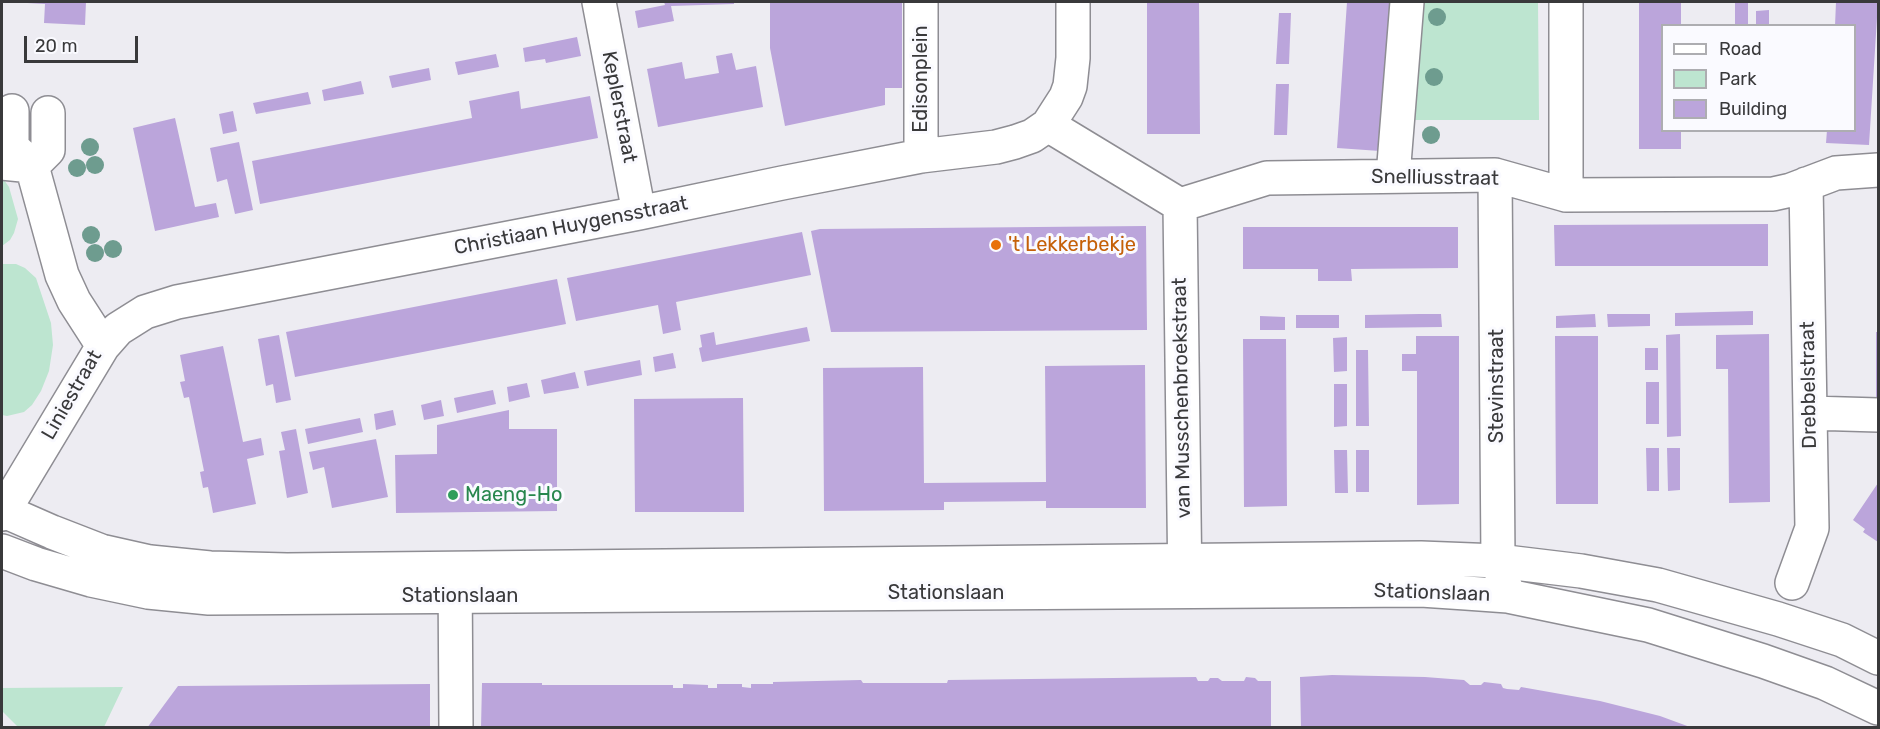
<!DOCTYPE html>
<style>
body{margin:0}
#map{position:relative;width:1880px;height:729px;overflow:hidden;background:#edecf2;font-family:Rubik,sans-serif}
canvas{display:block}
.frame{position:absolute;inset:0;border:3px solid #39393b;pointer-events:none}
.legend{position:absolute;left:1661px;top:24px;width:195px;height:108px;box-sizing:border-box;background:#fafaff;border:2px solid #adadb1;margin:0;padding:8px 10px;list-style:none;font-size:18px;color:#39393b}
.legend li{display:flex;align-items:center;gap:12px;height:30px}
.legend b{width:30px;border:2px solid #adadb1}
.scale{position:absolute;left:24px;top:36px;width:114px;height:27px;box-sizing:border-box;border:3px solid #39393b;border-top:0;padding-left:8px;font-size:18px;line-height:21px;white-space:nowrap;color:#39393b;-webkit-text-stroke:4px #fafaff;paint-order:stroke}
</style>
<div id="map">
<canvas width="1880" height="729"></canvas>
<div class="frame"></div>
<ul class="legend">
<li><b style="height:8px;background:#fff"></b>Road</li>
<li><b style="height:16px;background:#bde5d0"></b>Park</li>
<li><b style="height:16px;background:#bba5db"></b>Building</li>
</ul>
<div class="scale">20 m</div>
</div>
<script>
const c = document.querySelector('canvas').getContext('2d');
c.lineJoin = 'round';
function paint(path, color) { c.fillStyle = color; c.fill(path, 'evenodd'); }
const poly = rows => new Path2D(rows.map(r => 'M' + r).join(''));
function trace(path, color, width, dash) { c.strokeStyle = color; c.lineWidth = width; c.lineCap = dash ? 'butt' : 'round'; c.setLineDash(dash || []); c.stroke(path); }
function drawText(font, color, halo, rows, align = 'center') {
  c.font = font + ' Rubik,sans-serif'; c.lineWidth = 6; c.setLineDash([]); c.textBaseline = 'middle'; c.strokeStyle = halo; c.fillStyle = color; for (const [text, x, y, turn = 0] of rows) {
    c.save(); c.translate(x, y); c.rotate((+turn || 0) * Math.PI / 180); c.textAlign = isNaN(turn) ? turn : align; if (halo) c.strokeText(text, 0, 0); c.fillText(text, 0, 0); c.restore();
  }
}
paint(poly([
 [1421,2,1538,2,1539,120,1411,120],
 [2,177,9,187,18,219,14,233,10,240,2,246],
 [2,264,16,264,25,268,36,278,51,323,53,345,49,371,41,391,32,405,24,412,7,416,2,415],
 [123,687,104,727,18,727,2,711,2,688]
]), '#bde5d0');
paint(poly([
 [27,2,86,2,85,25,44,23,45,4,27,3],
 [664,2,734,2,734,4,671,6,674,21,638,28,635,11,665,5],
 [770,2,902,2,902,88,885,88,885,105,785,126,770,48],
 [1147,2,1199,2,1200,134,1147,134],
 [1347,2,1391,2,1380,151,1337,148],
 [1639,2,1681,2,1681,26,1662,26,1662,130,1681,130,1681,149,1639,149],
 [1735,2,1748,2,1748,26,1735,26],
 [1836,2,1878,2,1869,145,1826,143,1827,130,1854,130,1854,26,1835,26],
 [1769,10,1769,26,1756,26,1756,11],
 [1279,13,1291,13,1289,64,1276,64],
 [577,37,581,56,546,63,545,59,525,62,523,48],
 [732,53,736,70,756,66,763,107,658,127,647,69,682,62,685,79,719,73,716,56],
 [496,54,499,67,458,75,455,62],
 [429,68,431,80,392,88,389,76],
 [361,81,364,94,324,101,322,90],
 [1276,84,1289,84,1287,135,1274,135],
 [519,91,521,109,590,96,598,138,260,204,252,161,472,118,469,101],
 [308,92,311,104,256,114,253,103],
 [233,111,237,131,223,134,219,114],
 [175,118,195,207,216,203,219,217,155,231,133,128],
 [239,142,253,210,235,214,227,179,217,182,210,148],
 [1768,224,1768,266,1555,266,1554,225],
 [1146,226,1147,330,831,332,811,231,820,229],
 [1243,227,1458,227,1458,268,1351,269,1352,281,1318,281,1318,269,1243,269],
 [802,232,811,275,676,302,681,330,663,334,658,305,576,321,567,278],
 [557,279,566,324,295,377,286,332],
 [1753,311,1753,325,1675,326,1675,313],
 [1419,314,1441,314,1442,327,1365,328,1365,315],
 [1595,314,1596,327,1556,328,1556,316],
 [1607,314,1650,314,1650,326,1608,327],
 [1296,315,1339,315,1339,328,1296,328],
 [1260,316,1285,317,1285,330,1260,330],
 [807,327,810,341,702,362,699,348,702,347,700,335,714,332,716,345],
 [1876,332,1878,332,1878,404,1876,404],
 [1680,334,1681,436,1667,437,1666,335],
 [1769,334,1770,502,1729,503,1728,369,1716,369,1716,335],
 [279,335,291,400,276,403,273,384,266,386,258,339],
 [1416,336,1459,336,1459,504,1417,505,1417,371,1402,371,1402,354,1416,354],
 [1555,336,1598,336,1598,504,1556,504],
 [1347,337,1347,371,1334,372,1333,338],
 [1243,339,1286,339,1287,506,1244,507],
 [223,346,243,442,261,438,264,455,247,459,256,504,213,513,208,487,203,488,200,472,204,471,189,397,184,398,180,382,185,381,180,355],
 [1645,348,1658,348,1658,370,1645,370],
 [1356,350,1368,350,1369,426,1356,426],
 [673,353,676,368,655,372,653,357],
 [640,360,642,375,587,386,584,371],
 [1145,365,1146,508,1046,508,1046,501,944,502,944,510,824,511,823,368,923,367,924,483,1046,482,1045,366],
 [575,372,579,388,544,394,541,380],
 [1646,382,1659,382,1659,424,1646,424],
 [527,383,530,397,509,402,507,387],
 [1334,384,1347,384,1347,426,1334,427],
 [493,390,496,404,457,413,454,398],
 [743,398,744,512,635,512,634,399],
 [441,400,444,416,424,420,421,405],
 [393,410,396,425,376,430,374,414],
 [509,410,509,429,557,429,557,511,396,513,395,455,437,454,437,425],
 [360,418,363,432,308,444,305,429],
 [296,429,308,493,287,498,279,451,285,450,281,432],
 [376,439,388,497,332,508,324,467,313,470,309,452],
 [1646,448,1659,448,1659,491,1647,491],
 [1667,448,1680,448,1680,490,1668,491],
 [1334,450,1347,450,1348,493,1335,493],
 [1356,450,1369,450,1369,492,1356,492],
 [1878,483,1878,542,1863,532,1865,529,1853,520],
 [1332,675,1425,677,1464,680,1470,685,1481,685,1484,682,1501,684,1503,688,1507,689,1519,690,1521,687,1600,701,1660,716,1690,727,1301,728,1300,677],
 [1196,677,1198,681,1208,681,1210,678,1218,678,1222,681,1244,681,1246,677,1255,678,1258,681,1271,681,1271,728,481,728,482,683,542,683,542,685,673,685,673,688,683,688,683,684,708,685,708,688,717,688,717,684,742,684,742,687,751,688,751,684,773,684,773,682,861,680,863,683,947,683,948,680],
 [430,684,430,728,147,728,178,686]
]), '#bba5db');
const minor = poly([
 [599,2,639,213],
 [1566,2,1566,195],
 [12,111,12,147,32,166,48,150,48,113],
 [1048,125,1180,205,1267,178,1495,175,1566,195,1773,194,1791,190,1836,173,1878,170],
 [921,156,921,2],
 [2,163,32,166,62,275,74,301,103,346],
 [1495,175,1498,561,1506,589],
 [1393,176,1407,2],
 [1180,205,1185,590],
 [1810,413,1878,415],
 [2,514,103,346,118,329,145,312,177,302,639,213,782,183,921,156,996,147,1015,142,1032,136,1048,125,1066,97,1070,86,1073,58,1073,2],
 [455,569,456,728],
 [1792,583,1812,528,1806,184]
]);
const major = poly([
 [2,510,52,532,101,551,150,562,210,568,287,570,1421,558,1498,561,1581,571,1658,585,1778,619,1842,640,1878,658],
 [2,551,36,564,91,580,148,592,209,598,1421,590,1466,593,1508,596,1648,625,1763,661,1825,683,1878,708]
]);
trace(minor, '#8e8d93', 36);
trace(major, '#8e8d93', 36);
trace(minor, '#fff', 33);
trace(major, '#fff', 33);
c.fillStyle = '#6e9c8f';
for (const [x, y] of [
 [1437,17],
 [1434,77],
 [1431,135],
 [90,147],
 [95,165],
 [77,168],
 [91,235],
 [113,249],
 [95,253]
]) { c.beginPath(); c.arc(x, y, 9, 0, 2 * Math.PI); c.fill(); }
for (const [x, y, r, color] of [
 [996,245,6,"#e8710a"],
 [453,495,6,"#2e9e5b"]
]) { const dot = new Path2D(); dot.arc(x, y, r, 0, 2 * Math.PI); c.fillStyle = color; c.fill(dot); trace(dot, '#fafaff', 2); }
drawText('20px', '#39393b', '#fafaff', [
 ["Edisonplein",921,79,-90],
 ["Keplerstraat",619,107,79],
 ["Snelliusstraat",1435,178,1],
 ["Christiaan Huygensstraat",571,226,-11],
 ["Drebbelstraat",1809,385,-91],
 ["Stevinstraat",1497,386,-90],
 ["Liniestraat",72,395,-60],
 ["van Musschenbroekstraat",1182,398,-91],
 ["Stationslaan",946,593],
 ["Stationslaan",1432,593,2],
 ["Stationslaan",460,596]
]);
drawText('20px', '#c56008', '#fafaff', [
 ["'t Lekkerbekje",1008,245]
], 'left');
drawText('20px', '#27864d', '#fafaff', [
 ["Maeng-Ho",465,495]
], 'left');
</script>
